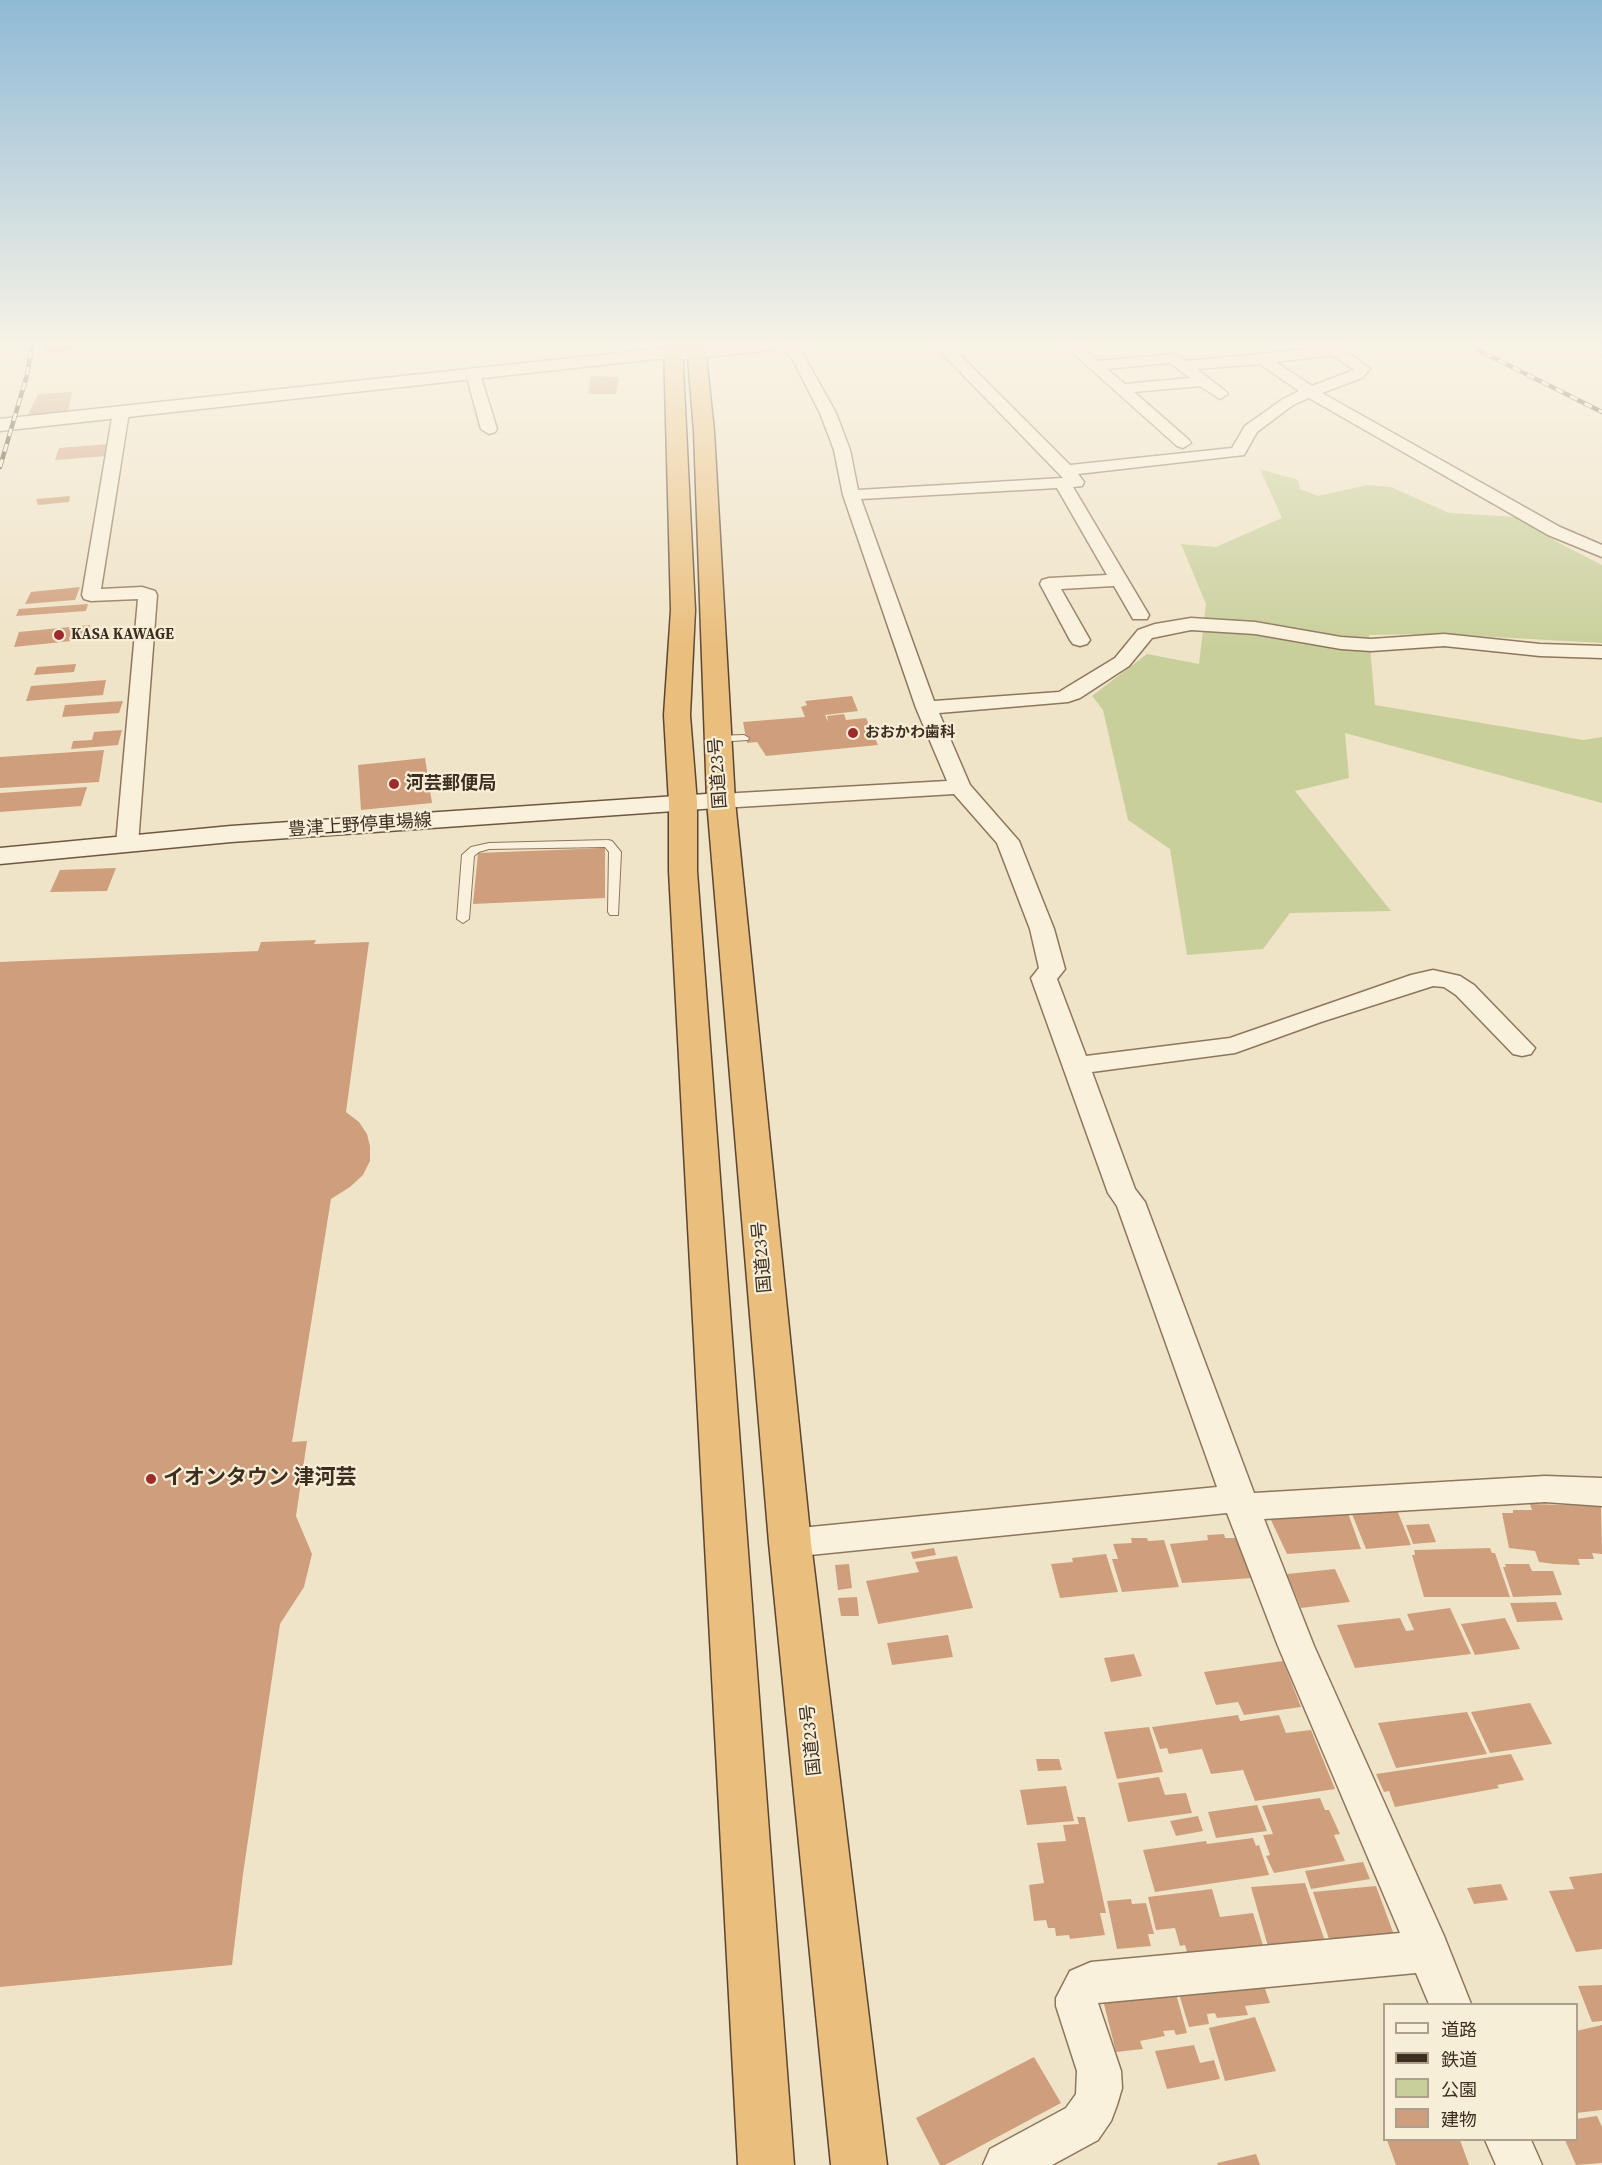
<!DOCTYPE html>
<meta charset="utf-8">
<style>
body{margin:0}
#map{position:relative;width:1602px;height:2165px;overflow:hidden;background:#f0e4c8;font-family:"Source Serif 4","Noto Sans JP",serif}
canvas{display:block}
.legend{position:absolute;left:1383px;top:2003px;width:195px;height:138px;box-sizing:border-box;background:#f7eed8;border:2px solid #ada18e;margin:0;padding:8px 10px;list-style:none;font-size:18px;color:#3d2e20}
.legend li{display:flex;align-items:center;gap:12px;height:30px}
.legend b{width:30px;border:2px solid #ada18e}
</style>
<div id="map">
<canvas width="1602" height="2165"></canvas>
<ul class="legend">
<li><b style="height:8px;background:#faf1dc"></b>道路</li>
<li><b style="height:8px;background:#3d2e20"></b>鉄道</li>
<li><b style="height:16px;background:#c9cf9b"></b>公園</li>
<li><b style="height:16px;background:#cf9f7d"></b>建物</li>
</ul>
</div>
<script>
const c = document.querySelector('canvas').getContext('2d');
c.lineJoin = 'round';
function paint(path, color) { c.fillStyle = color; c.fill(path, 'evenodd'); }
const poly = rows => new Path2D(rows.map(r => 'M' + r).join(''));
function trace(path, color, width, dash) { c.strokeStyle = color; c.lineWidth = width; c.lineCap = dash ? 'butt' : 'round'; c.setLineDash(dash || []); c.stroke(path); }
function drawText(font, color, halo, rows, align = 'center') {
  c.font = font + ' "Source Serif 4","Noto Sans JP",serif'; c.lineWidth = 4.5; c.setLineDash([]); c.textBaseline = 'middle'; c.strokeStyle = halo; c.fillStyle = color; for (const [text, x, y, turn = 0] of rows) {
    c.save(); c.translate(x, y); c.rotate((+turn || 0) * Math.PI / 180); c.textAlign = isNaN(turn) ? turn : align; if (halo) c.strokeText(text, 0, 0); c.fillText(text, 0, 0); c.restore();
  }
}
paint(poly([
 [1260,469,1298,480,1300,489,1318,496,1367,485,1391,487,1449,513,1516,517,1557,542,1602,565,1602,643,1441,634,1369,635,1375,705,1583,740,1602,737,1602,803,1345,733,1349,778,1295,791,1391,911,1290,913,1263,949,1187,955,1170,849,1128,820,1103,710,1092,696,1147,654,1199,664,1206,604,1181,544,1216,547,1282,518]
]), '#c9cf9b');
paint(poly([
 [44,346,77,346,76,350,43,353],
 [591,376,619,377,616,394,588,394],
 [72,392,68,412,27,417,38,394],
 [110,444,107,456,55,460,59,448],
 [70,496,69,502,38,505,36,499],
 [80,587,75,600,25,604,31,592],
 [88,604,86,611,16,616,19,609],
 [90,625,89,632,101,631,100,638,14,647,19,632],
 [76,664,74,672,34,675,37,667],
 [106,680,103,695,26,701,31,686],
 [852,696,858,711,825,715,828,722,827,716,844,714,846,720,866,718,878,745,766,756,757,742,747,743,743,722,805,717,801,707,807,705,805,701],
 [123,701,119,713,62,717,65,705],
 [122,730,118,745,71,749,73,741,92,740,94,732],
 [104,750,99,782,0,788,0,757],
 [425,758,432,803,361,810,358,765],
 [87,787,81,806,0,812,0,793],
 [605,848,605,898,473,904,478,853],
 [116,868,107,891,50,892,60,870],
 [316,940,314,944,369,942,346,1112,359,1122,367,1134,370,1146,370,1161,363,1175,350,1187,331,1199,292,1442,307,1441,296,1516,312,1554,304,1587,280,1624,243,1874,232,1965,0,1987,0,962,258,951,261,942],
 [1530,1504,1601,1506,1602,1554,1592,1553,1594,1559,1578,1559,1580,1565,1554,1564,1539,1562,1535,1551,1509,1548,1502,1513,1513,1513,1513,1510,1532,1510],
 [1397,1510,1411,1545,1366,1549,1352,1514],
 [1348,1513,1361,1549,1287,1554,1270,1518],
 [1429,1524,1436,1542,1413,1544,1406,1525],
 [1224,1534,1225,1538,1237,1538,1252,1578,1182,1583,1170,1544,1208,1540,1207,1535],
 [1131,1538,1147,1538,1148,1541,1164,1540,1179,1587,1122,1592,1112,1559,1118,1559,1113,1544,1132,1543],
 [934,1548,936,1555,913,1559,911,1552],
 [1490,1548,1492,1553,1495,1553,1510,1597,1424,1597,1412,1555,1415,1555,1414,1550],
 [1106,1554,1118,1592,1060,1598,1051,1564,1073,1562,1072,1558],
 [957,1556,973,1608,878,1624,866,1581,919,1572,915,1562],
 [849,1564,852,1588,838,1590,835,1565],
 [1505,1564,1529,1564,1532,1571,1553,1571,1562,1595,1513,1597,1503,1567,1506,1567],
 [1335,1569,1350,1602,1301,1608,1287,1574],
 [857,1597,859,1616,841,1616,838,1598],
 [1556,1602,1563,1620,1517,1622,1510,1603],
 [1450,1608,1471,1654,1355,1668,1337,1625,1400,1618,1406,1631,1414,1630,1407,1614],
 [1505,1618,1520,1649,1475,1655,1461,1624],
 [948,1635,953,1657,892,1665,887,1643],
 [1134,1654,1142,1676,1111,1682,1104,1658],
 [1283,1661,1301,1707,1244,1715,1238,1702,1216,1705,1204,1672],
 [1530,1703,1552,1744,1490,1753,1471,1712],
 [1467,1712,1487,1754,1396,1768,1378,1723],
 [1238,1715,1240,1721,1279,1715,1286,1733,1311,1730,1335,1789,1255,1801,1243,1770,1211,1774,1202,1749,1169,1754,1167,1748,1160,1749,1152,1727],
 [1149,1727,1163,1772,1117,1779,1104,1732],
 [1511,1754,1524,1780,1497,1785,1499,1788,1395,1807,1389,1791,1384,1792,1376,1774],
 [1036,1759,1059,1759,1062,1770,1038,1771],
 [1159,1777,1165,1795,1186,1793,1192,1813,1128,1822,1118,1783],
 [1066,1786,1074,1821,1027,1825,1020,1790],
 [1320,1798,1325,1810,1329,1810,1340,1834,1334,1835,1345,1861,1274,1873,1266,1856,1270,1855,1263,1835,1273,1834,1262,1806],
 [1257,1805,1267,1831,1216,1838,1208,1812],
 [1198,1816,1203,1831,1176,1836,1170,1821],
 [1077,1817,1085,1817,1106,1913,1100,1913,1105,1935,1070,1939,1069,1935,1056,1936,1055,1928,1048,1928,1046,1920,1034,1921,1029,1885,1044,1883,1037,1843,1066,1841,1063,1825,1079,1824],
 [1253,1838,1256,1846,1259,1845,1269,1875,1155,1892,1143,1850,1206,1841,1207,1844],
 [1363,1862,1370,1879,1311,1889,1305,1871],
 [1602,1873,1602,1949,1576,1952,1549,1891,1574,1889,1569,1877],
 [1305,1883,1326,1944,1269,1950,1251,1887],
 [1501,1884,1508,1900,1474,1904,1467,1888],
 [1376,1886,1393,1932,1397,1932,1401,1942,1332,1948,1313,1892],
 [1212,1889,1220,1917,1253,1913,1266,1955,1190,1962,1185,1945,1180,1946,1175,1928,1156,1930,1148,1897],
 [1131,1899,1132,1904,1146,1903,1154,1934,1148,1934,1151,1946,1117,1949,1107,1901],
 [1262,1980,1270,2003,1245,2006,1248,2015,1217,2018,1215,2013,1207,2014,1209,2024,1189,2027,1178,1991],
 [1602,1985,1602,2021,1592,2022,1578,1986],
 [1175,1990,1187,2033,1176,2035,1174,2030,1163,2031,1165,2036,1140,2041,1143,2049,1116,2052,1103,2000],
 [1255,2017,1276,2071,1225,2081,1209,2028],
 [1602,2025,1602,2110,1576,2113,1576,2031],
 [1194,2045,1200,2063,1214,2060,1220,2079,1167,2089,1155,2051],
 [1034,2057,1061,2103,945,2165,940,2165,916,2118],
 [1597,2116,1602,2127,1602,2163,1576,2165,1565,2140,1576,2140,1576,2119],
 [1387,2140,1460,2140,1469,2165,1396,2165],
 [1256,2154,1260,2165,1218,2165,1217,2163]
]), '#cf9f7d');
const service = poly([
 [744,735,749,738,748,740,716,742,711,739,716,736,744,735],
 [608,840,612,841,621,852,618,915,610,915,608,912,609,852,605,847,489,849,479,852,474,856,469,919,463,923,457,919,462,855,471,847,489,843,608,840]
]);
const minor = poly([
 [728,346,780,346,773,350,696,358,689,354,696,350,728,346],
 [781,346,796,346,804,356,836,413,850,450,858,490,1063,478,935,346,951,346,1070,465,1232,448,1245,426,1283,399,1299,391,1260,364,1197,369,1225,391,1228,394,1220,399,1200,386,1134,392,1189,440,1191,443,1183,448,1177,446,1065,346,1081,346,1098,361,1173,354,1187,361,1339,346,1370,369,1362,378,1322,393,1560,527,1602,545,1602,557,1548,535,1309,398,1293,405,1257,432,1244,455,1078,474,1084,482,1082,486,1073,487,1149,615,1147,619,1133,619,1114,586,1061,589,1090,640,1087,644,1080,646,1073,644,1070,640,1040,584,1042,580,1049,578,1107,575,1057,488,861,499,934,701,1059,692,1115,658,1138,630,1155,624,1191,618,1255,622,1341,637,1371,639,1444,634,1540,644,1602,646,1602,658,1540,656,1444,646,1371,651,1341,649,1255,634,1191,630,1152,638,1129,666,1080,698,1068,702,939,713,970,785,1019,841,1054,929,1065,969,1057,979,1086,1056,1230,1038,1411,975,1433,970,1460,976,1474,985,1535,1048,1531,1054,1522,1056,1513,1054,1456,995,1444,987,1433,986,1321,1022,1235,1053,1092,1072,1135,1189,1145,1202,1254,1493,1545,1476,1602,1478,1602,1506,1545,1502,1264,1519,1314,1646,1444,1936,1471,2004,1429,2004,1416,1973,1098,2003,1121,2071,1122,2088,1117,2105,1111,2121,1098,2140,1052,2165,983,2165,990,2149,1066,2108,1076,2094,1077,2071,1056,2006,1056,1998,1070,1971,1091,1962,1400,1933,1278,1646,1227,1513,790,1557,778,1553,773,1543,778,1533,790,1529,1217,1487,1117,1206,1108,1193,1031,978,1039,968,1030,929,997,843,954,794,721,808,713,806,710,801,713,796,721,794,947,781,916,708,843,495,834,450,820,413,793,360,781,346],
 [1332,355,1354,370,1312,386,1276,362,1332,355],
 [1170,363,1190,378,1125,384,1107,369,1170,363],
 [473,370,480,374,497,429,495,432,489,434,481,429,466,374,473,370],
 [121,407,129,412,101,589,142,587,155,591,157,595,138,844,135,849,127,851,119,849,116,844,138,599,91,601,84,599,82,595,113,412,121,407],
 [1485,2140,1531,2140,1542,2165,1496,2165,1485,2140]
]);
const tertiary = poly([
 [656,349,696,349,702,350,705,354,702,358,696,359,656,359,0,431,0,419,656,349]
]);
const secondary = poly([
 [721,793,731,795,735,801,731,807,231,842,0,864,0,848,231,826,721,793]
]);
const trunk = poly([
 [664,346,682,346,695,610,690,715,697,803,697,871,794,2165,738,2165,669,871,669,803,664,715,671,610,664,346],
 [687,346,705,346,714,431,735,801,811,1543,887,2165,831,2165,769,1543,707,801,694,431,687,346]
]);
trace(service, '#8d765c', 2);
trace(minor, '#8d765c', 3);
trace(tertiary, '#8d765c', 3);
trace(secondary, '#6f573f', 3);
trace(trunk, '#5b4430', 3);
paint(service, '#faf1dc');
paint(minor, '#faf1dc');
paint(tertiary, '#faf1dc');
paint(secondary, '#faf1dc');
paint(trunk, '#eabe7c');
const rail = poly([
 [1470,346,1602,412],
 [0,467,27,375,32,346]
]);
trace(rail, '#3d2e20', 4.5);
trace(rail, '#f7eed8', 3, [8]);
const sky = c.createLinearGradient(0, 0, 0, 650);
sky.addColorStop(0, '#8fbad6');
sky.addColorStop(0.53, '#f8f3e6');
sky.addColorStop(1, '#f8f3e600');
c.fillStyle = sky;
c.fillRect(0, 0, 1602, 650);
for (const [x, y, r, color] of [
 [59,635,6,"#9e2a2b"],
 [853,733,6,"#9e2a2b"],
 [394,784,6,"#9e2a2b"],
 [151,1479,6,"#9e2a2b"]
]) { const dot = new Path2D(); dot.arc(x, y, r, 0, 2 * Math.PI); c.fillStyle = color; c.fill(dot); trace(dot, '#f7eed8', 2); }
drawText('bold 15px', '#3d2e20', '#f7eed8', [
 ["KASA KAWAGE",71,635],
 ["おおかわ歯科",865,733]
], 'left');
drawText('18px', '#3d2e20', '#f7eed8', [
 ["国道23号",719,773,-94],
 ["豊津上野停車場線",360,826,-4],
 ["国道23号",763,1257,-95],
 ["国道23号",812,1740,-96]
]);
drawText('bold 18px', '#3d2e20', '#f7eed8', [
 ["河芸郵便局",406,784]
], 'left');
drawText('bold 21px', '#3d2e20', '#f7eed8', [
 ["イオンタウン 津河芸",163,1479]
], 'left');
</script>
